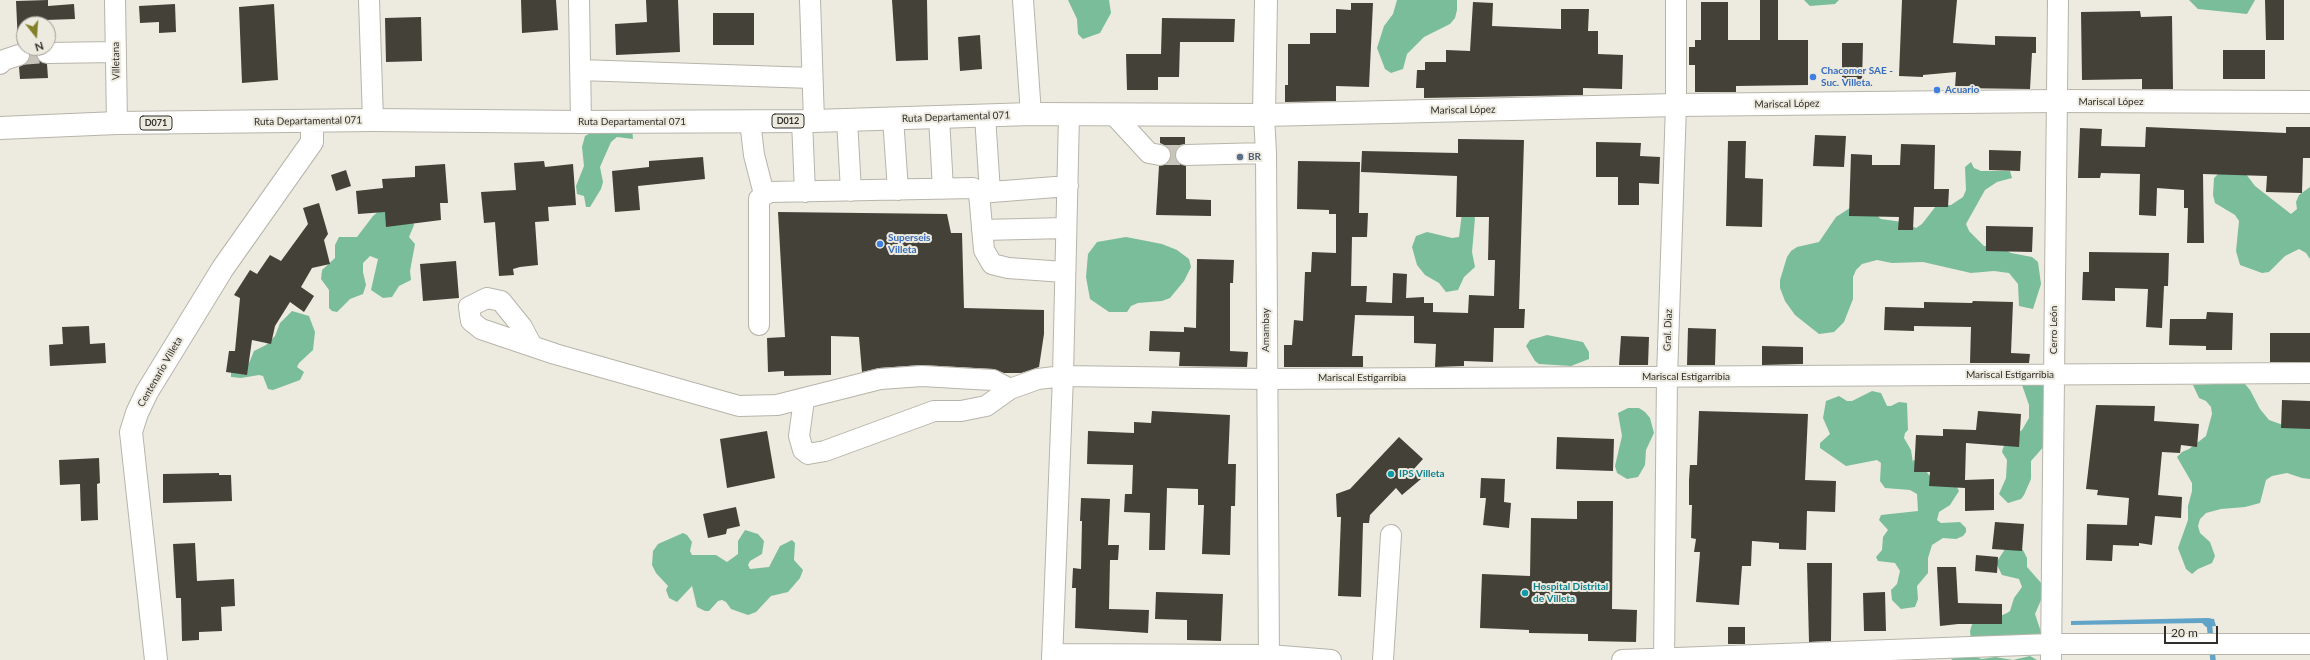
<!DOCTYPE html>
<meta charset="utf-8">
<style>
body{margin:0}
#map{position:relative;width:2310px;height:660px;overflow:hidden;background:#edeadf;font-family:Lato,sans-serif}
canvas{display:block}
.north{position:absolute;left:16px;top:16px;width:40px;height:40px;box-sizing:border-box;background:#edeadf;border:1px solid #a19f97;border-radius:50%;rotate:163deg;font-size:11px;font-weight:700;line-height:16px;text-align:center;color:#2f2e2a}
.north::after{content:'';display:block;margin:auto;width:14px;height:18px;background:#828028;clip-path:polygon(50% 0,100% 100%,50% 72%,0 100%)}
.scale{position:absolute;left:2164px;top:626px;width:54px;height:18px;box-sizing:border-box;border:2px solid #2f2e2a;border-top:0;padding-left:5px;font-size:12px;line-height:14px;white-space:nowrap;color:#2f2e2a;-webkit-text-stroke:3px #edeadf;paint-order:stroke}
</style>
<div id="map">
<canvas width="2310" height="660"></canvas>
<div class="north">N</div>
<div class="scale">20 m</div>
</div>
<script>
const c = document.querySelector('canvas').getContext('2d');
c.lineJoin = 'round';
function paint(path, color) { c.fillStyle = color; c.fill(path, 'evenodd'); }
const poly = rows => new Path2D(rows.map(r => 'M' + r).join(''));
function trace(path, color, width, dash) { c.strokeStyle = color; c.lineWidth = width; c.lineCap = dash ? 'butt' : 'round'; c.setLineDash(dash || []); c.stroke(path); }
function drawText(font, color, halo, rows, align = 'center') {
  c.font = font + ' Lato,sans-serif'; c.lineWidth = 4; c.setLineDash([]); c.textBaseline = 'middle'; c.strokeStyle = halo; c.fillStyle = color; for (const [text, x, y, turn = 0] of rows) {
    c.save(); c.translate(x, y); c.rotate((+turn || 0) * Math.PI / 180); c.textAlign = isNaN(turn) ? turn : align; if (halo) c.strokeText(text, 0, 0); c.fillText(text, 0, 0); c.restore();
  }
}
paint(poly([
 [1068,0,1109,0,1111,13,1100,33,1083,39,1078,34,1077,19],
 [1397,0,1457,0,1457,10,1455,18,1450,24,1424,37,1407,54,1403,69,1391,73,1385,69,1377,48,1384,26,1393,14],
 [1804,0,1839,0,1835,4,1810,6],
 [2189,0,2255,0,2247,14,2198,9],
 [632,127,633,139,617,137,611,142,600,167,603,182,601,189,590,207,586,207,584,196,577,194,576,186,584,166,582,147,585,136,598,129],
 [1971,162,1974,168,1981,171,2010,171,2012,178,1997,182,1985,190,1966,224,1969,231,1984,246,1998,246,2011,253,2032,257,2038,262,2041,284,2033,309,2019,306,2018,284,2009,273,1994,271,1971,273,1923,262,1892,263,1877,260,1862,264,1856,270,1853,277,1853,299,1844,322,1834,332,1819,334,1795,315,1785,301,1780,288,1780,280,1787,257,1791,251,1797,247,1819,242,1836,217,1856,204,1869,209,1881,219,1902,222,1916,228,1922,224,1936,206,1951,205,1963,197,1966,190,1965,167],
 [2219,173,2246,174,2255,186,2291,214,2297,209,2296,202,2299,195,2310,187,2310,259,2306,253,2299,249,2285,256,2269,272,2262,273,2240,265,2236,251,2239,221,2235,215,2215,203,2213,195,2214,178],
 [380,210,413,221,414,225,409,237,415,244,410,271,411,280,399,286,392,297,383,298,371,290,378,259,370,256,363,263,363,272,366,285,363,294,350,299,337,312,332,311,329,308,329,290,321,279,322,270,335,258,335,245,339,237,357,237,373,216],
 [1462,213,1473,215,1475,218,1472,252,1475,267,1464,277,1458,290,1446,292,1439,283,1425,275,1417,265,1412,247,1416,236,1427,232,1452,238,1459,237],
 [1126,237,1162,244,1177,250,1189,259,1191,267,1184,281,1170,298,1162,301,1138,303,1131,306,1127,312,1109,312,1090,299,1086,277,1088,254,1097,242],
 [292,311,309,316,315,332,313,350,299,363,297,367,304,372,300,380,273,390,268,389,263,376,259,375,241,378,231,377,231,372,249,363,254,351,266,345,275,336,280,323],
 [1547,335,1583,342,1589,352,1589,359,1571,366,1539,364,1535,361,1526,346,1530,340],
 [2044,378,2046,444,2031,461,2031,479,2024,495,2021,499,2008,503,1999,494,2006,478,2007,460,2002,452,2003,448,2008,440,2022,430,2029,418,2029,405,2022,385],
 [2238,383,2245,384,2250,390,2260,409,2269,420,2283,425,2310,426,2310,479,2302,478,2287,473,2272,476,2266,480,2260,503,2245,507,2221,509,2206,513,2200,519,2198,526,2200,533,2210,542,2215,556,2212,563,2198,569,2192,574,2186,569,2178,548,2188,520,2188,506,2192,491,2192,483,2177,457,2182,452,2189,449,2206,436,2212,414,2211,407,2206,401,2199,398,2193,385],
 [1872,391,1881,393,1887,406,1891,406,1899,402,1907,403,1908,430,1905,433,1904,438,1911,450,1913,463,1913,460,1921,464,1929,475,1939,480,1953,479,1959,491,1950,505,1939,512,1937,520,1941,523,1960,522,1966,528,1966,532,1963,536,1956,539,1943,538,1932,545,1928,558,1928,573,1917,586,1918,599,1915,607,1901,609,1892,600,1891,590,1897,584,1900,571,1895,563,1878,561,1876,557,1882,550,1883,537,1888,530,1879,520,1881,515,1918,511,1917,494,1910,490,1885,488,1880,481,1881,463,1877,460,1846,466,1820,448,1820,443,1830,434,1823,418,1826,401,1839,396,1847,401,1852,401],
 [1628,408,1639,408,1645,412,1650,418,1654,433,1646,450,1645,465,1641,472,1638,477,1627,479,1617,473,1615,466,1622,436,1618,413],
 [745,530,758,534,764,541,762,554,750,561,748,565,750,569,769,567,780,546,792,540,795,543,794,560,803,570,800,578,788,592,771,596,756,612,748,615,731,609,726,602,722,600,718,601,709,611,705,611,697,607,692,586,677,602,669,598,666,590,668,586,656,573,652,565,653,551,658,544,683,533,687,535,692,542,690,551,692,555,716,555,727,562,738,554,738,541],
 [2007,546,2019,547,2023,550,2027,558,2027,567,2042,584,2044,593,2035,614,2042,635,1971,640,1970,631,1974,618,1998,617,2007,613,2010,611,2014,598,2022,587,2019,579,2002,575,1996,563],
 [1969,655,1982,659,1995,657,2013,660,2030,656,2037,660,1951,660,1956,656]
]), '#7abd9b');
paint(poly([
 [2206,618,2214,619,2216,626,2206,627,2202,623,2071,625,2071,621]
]), '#62a4c7');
trace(poly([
 [2207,621,2209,621,2213,660]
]), '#62a4c7', 5.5);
paint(poly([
 [48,0,48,6,74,4,75,19,45,20,45,24,24,24,24,45,18,44,16,1],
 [521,0,556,0,558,30,522,33],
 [646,0,678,0,680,52,616,55,615,24,647,22],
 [892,0,927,0,928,60,896,61],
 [1760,0,1778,0,1778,40,1808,40,1808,85,1736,86,1736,92,1695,92,1695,65,1689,65,1689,47,1695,47,1695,40,1701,40,1701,2,1728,2,1728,40,1760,40],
 [1902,0,1957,0,1953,43,1995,45,1995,36,2036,37,2036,53,2032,53,2030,89,1955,88,1956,72,1923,75,1923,77,1899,76],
 [2265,0,2284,0,2284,40,2266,40],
 [1473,2,1493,3,1492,26,1561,29,1561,9,1589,9,1588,31,1598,31,1598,54,1623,55,1622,89,1583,88,1583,95,1424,98,1424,88,1416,88,1417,70,1425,70,1425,62,1446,62,1446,50,1470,51],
 [1351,3,1373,3,1369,87,1336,86,1336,101,1285,102,1285,85,1288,85,1288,44,1310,44,1310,33,1336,33,1336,9,1351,10],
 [175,4,176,32,159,33,159,22,140,23,139,6],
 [274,4,278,80,242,83,239,7],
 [2140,11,2141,17,2172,16,2173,89,2142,89,2142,79,2082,80,2081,12],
 [713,13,754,13,754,45,713,45],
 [421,17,422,61,386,62,385,18],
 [1162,18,1235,19,1234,42,1180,42,1179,77,1158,77,1158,90,1127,90,1126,54,1161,54],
 [980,35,982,69,960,71,958,37],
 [1842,43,1863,43,1862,82,1842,83],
 [28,48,37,48,37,59,47,64,48,78,20,79,19,67,27,63,30,58],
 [2223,50,2265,50,2265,79,2223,79],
 [2146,127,2286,133,2286,127,2310,127,2310,158,2303,158,2302,193,2266,192,2267,176,2203,174,2204,243,2187,243,2188,208,2184,208,2184,190,2157,188,2156,216,2139,215,2140,174,2101,173,2100,178,2078,178,2080,128,2102,129,2101,146,2145,147],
 [1815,135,1846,136,1844,167,1813,166],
 [1160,137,1185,137,1185,144,1180,145,1175,155,1176,161,1186,166,1186,199,1211,200,1211,216,1156,215,1159,166,1168,163,1171,157,1168,147,1160,143],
 [1458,139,1524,140,1519,309,1525,309,1524,328,1494,328,1493,362,1464,361,1464,366,1435,367,1436,344,1414,343,1414,316,1355,315,1352,356,1363,356,1363,367,1284,367,1284,345,1292,345,1294,320,1303,321,1305,272,1311,272,1312,252,1336,253,1336,214,1329,214,1329,210,1297,209,1298,161,1360,162,1359,213,1368,213,1367,237,1352,237,1351,286,1367,286,1366,302,1392,303,1393,273,1407,274,1406,298,1424,297,1424,303,1433,303,1433,312,1468,313,1469,295,1494,296,1495,260,1488,260,1489,217,1456,217,1457,176,1361,172,1362,151,1458,153],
 [1728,141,1746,141,1745,178,1763,179,1762,227,1726,226],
 [1596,142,1641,143,1640,156,1660,157,1659,184,1639,183,1639,205,1618,205,1618,177,1596,177],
 [1901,144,1935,145,1934,189,1949,189,1948,207,1914,207,1913,230,1898,230,1899,217,1849,216,1851,154,1872,155,1872,165,1900,165],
 [1989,150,2021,151,2020,171,1989,170],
 [703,157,705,179,638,186,640,210,615,212,612,171,649,167,649,161],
 [544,161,545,167,573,164,576,205,548,207,549,221,535,222,538,265,520,267,513,269,514,275,499,276,495,222,484,223,481,192,516,190,514,163],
 [445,164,448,203,440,203,441,220,386,227,385,212,358,214,356,191,383,188,382,179,415,177,415,166],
 [346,170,351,186,336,191,331,175],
 [319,203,328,234,324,240,330,264,312,268,301,287,314,296,304,312,290,302,275,326,271,344,252,340,247,375,226,372,229,351,235,351,240,298,234,295,250,270,257,274,270,255,281,261,308,224,303,208],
 [778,212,947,214,951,233,962,233,964,308,1044,310,1044,334,1039,367,1021,373,1004,373,994,369,921,365,879,368,862,372,859,337,831,336,831,375,784,376,784,371,768,372,767,338,785,337],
 [1986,226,2033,227,2032,252,1986,251],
 [2089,252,2169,253,2168,286,2164,286,2162,328,2146,327,2148,289,2115,288,2115,301,2082,300,2083,272,2089,272],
 [1197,259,1234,260,1233,283,1230,283,1230,351,1248,352,1247,367,1179,366,1180,352,1149,351,1150,331,1184,332,1184,327,1196,328],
 [456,261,459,298,423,301,420,264],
 [1973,301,2013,302,2011,353,2030,354,2029,363,1970,363,1971,327,1914,326,1914,331,1884,330,1885,307,1924,308,1924,302,1972,303],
 [2207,312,2233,313,2232,350,2206,350,2206,346,2169,345,2170,319,2206,319],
 [89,326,90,344,105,343,106,363,50,366,49,345,63,344,62,327],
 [1688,328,1716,329,1715,365,1687,365],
 [2270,333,2310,333,2310,362,2270,362],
 [1621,336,1649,337,1648,365,1619,365],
 [1762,346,1803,347,1803,364,1762,365],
 [2282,400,2310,401,2310,429,2281,428],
 [2096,405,2155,406,2154,421,2199,424,2197,447,2181,445,2180,453,2162,452,2158,495,2182,497,2181,518,2155,516,2152,545,2139,543,2139,546,2113,545,2112,561,2086,560,2087,524,2127,525,2129,498,2097,495,2098,490,2086,489],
 [1152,411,1230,415,1228,464,1236,464,1235,506,1231,506,1230,555,1202,554,1204,505,1198,505,1198,489,1167,488,1165,550,1149,550,1150,513,1124,512,1125,494,1132,494,1133,465,1087,464,1088,431,1134,433,1134,422,1151,423],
 [1699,411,1808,414,1805,480,1836,481,1835,512,1807,511,1806,550,1779,549,1779,543,1752,541,1751,566,1742,566,1739,605,1696,602,1700,552,1694,552,1696,539,1691,538,1692,505,1689,505,1689,480,1690,465,1697,465],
 [1978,411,2021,414,2019,447,1966,443,1965,480,1994,479,1994,510,1965,511,1965,482,1965,488,1929,486,1930,472,1914,472,1916,435,1943,436,1943,429,1976,430],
 [767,431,775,478,727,488,720,439],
 [1399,437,1423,459,1413,470,1421,479,1402,495,1396,488,1370,515,1369,523,1363,523,1361,597,1338,596,1341,517,1337,517,1336,494,1350,489],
 [1557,437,1614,439,1613,471,1556,469],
 [99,458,100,483,97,484,98,520,81,521,80,484,60,485,59,460],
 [219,473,219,475,231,475,232,501,163,503,163,474],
 [1481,478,1505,479,1504,502,1511,503,1509,528,1483,525,1486,498,1480,498],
 [1081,498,1110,499,1108,545,1119,545,1118,560,1110,560,1109,609,1149,610,1148,633,1075,628,1076,588,1072,588,1073,568,1081,569,1082,521,1080,521],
 [1577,501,1613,501,1612,609,1637,610,1636,642,1588,641,1588,634,1529,633,1529,630,1480,628,1482,574,1530,576,1531,518,1577,519],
 [736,507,740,526,727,529,726,534,708,538,703,514],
 [1995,522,2024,524,2022,551,1992,549],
 [195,543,197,581,234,579,235,606,221,607,222,631,199,632,199,640,182,641,181,598,176,598,173,544],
 [1976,555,1998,557,1997,573,1975,571],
 [1807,563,1832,563,1831,641,1809,642],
 [1937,567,1956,567,1958,603,2002,604,2002,624,1958,624,1940,626],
 [1156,592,1223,594,1221,641,1187,640,1187,620,1155,619],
 [1885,592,1886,631,1864,631,1863,593],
 [1728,627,1745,627,1745,644,1728,644]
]), '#444139');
trace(poly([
 [19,55,47,53],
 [1160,155,1186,155]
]), '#c7c4bb', 20, [20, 10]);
const minor = poly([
 [115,0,117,123],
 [369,0,373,120],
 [579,0,581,122],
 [810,0,814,121],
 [1023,0,1031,114],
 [47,53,115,52],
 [0,64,4,60,19,55],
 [580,70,812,78],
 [1114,115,1149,153,1160,155],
 [1264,115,1266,153,1269,660],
 [985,116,990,192],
 [939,117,943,189],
 [893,118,898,190],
 [847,120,851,191],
 [750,121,754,155,764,194],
 [802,121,805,192],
 [1186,155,1266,153],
 [979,193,1068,186],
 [982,230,1066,228],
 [759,325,759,199,769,192,973,188,979,193,984,250,992,264,1008,268,1064,272],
 [532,346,522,327,501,301,487,298,469,307,471,321,481,329,555,354,739,406,777,405,880,379,922,376,974,379,993,380,1010,389],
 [804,400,799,436,803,450,808,454,825,451,934,411,961,411,986,406,1010,389,1038,379,1063,376,1266,379,2310,373],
 [1052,654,1269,655,1331,660],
 [1052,660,1063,376,1069,115],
 [1383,660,1391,535],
 [1622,660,2051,644,2310,644],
 [1664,660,1667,377,1676,105,1676,0],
 [2051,660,2058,0]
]);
const major = poly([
 [1264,115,1266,0],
 [0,128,117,123,373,120,581,122,814,121,1031,114,1264,115,1676,105,2056,101,2310,102],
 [156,660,131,432,137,413,147,392,223,268,312,142,312,122]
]);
trace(minor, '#b7b4aa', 22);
trace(major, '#b7b4aa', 24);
trace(minor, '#fff', 20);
trace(major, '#fff', 22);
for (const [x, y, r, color] of [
 [1813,77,4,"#3f7fe0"],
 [1937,90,4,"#3f7fe0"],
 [1240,157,4,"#5c6f8a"],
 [880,244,4,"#3f7fe0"],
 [1391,474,4,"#0f9aa8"],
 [1525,593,4,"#0f9aa8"]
]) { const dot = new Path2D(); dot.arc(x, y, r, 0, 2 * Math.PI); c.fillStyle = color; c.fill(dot); trace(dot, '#edeadf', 1.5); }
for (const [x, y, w] of [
 [788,121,32],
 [156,123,32]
]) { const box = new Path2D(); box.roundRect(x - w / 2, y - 7, w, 14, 3); c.fillStyle = '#edeadf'; c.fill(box); trace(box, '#2f2e2a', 1); }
drawText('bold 9px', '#2f2e2a', null, [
 ["D012",788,121],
 ["D071",156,123]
]);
drawText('10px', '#2f2e2a', '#edeadf', [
 ["Villetana",116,61,-91],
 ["Mariscal López",2111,102],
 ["Mariscal López",1787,104,-1],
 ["Mariscal López",1463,110,-1],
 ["Ruta Departamental 071",956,117,-2],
 ["Ruta Departamental 071",308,121,-1],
 ["Ruta Departamental 071",632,122],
 ["Amambay",1266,330,-90],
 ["Gral. Diaz",1668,330,-88],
 ["Cerro León",2054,330,-90],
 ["Centenario Villeta",160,372,-60],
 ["Mariscal Estigarribia",2010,375],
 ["Mariscal Estigarribia",1686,377],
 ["Mariscal Estigarribia",1362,378]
]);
drawText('bold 10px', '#366cbe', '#edeadf', [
 ["Chacomer SAE -",1821,71],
 ["Suc. Villeta.",1821,83],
 ["Acuario",1945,90],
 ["Superseis",888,238],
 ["Villeta",888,250]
], 'left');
drawText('bold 10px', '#4e5e75', '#edeadf', [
 ["BR",1248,157]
], 'left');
drawText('bold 10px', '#0d838f', '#edeadf', [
 ["IPS Villeta",1399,474],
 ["Hospital Distrital",1533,587],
 ["de Villeta",1533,599]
], 'left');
</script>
